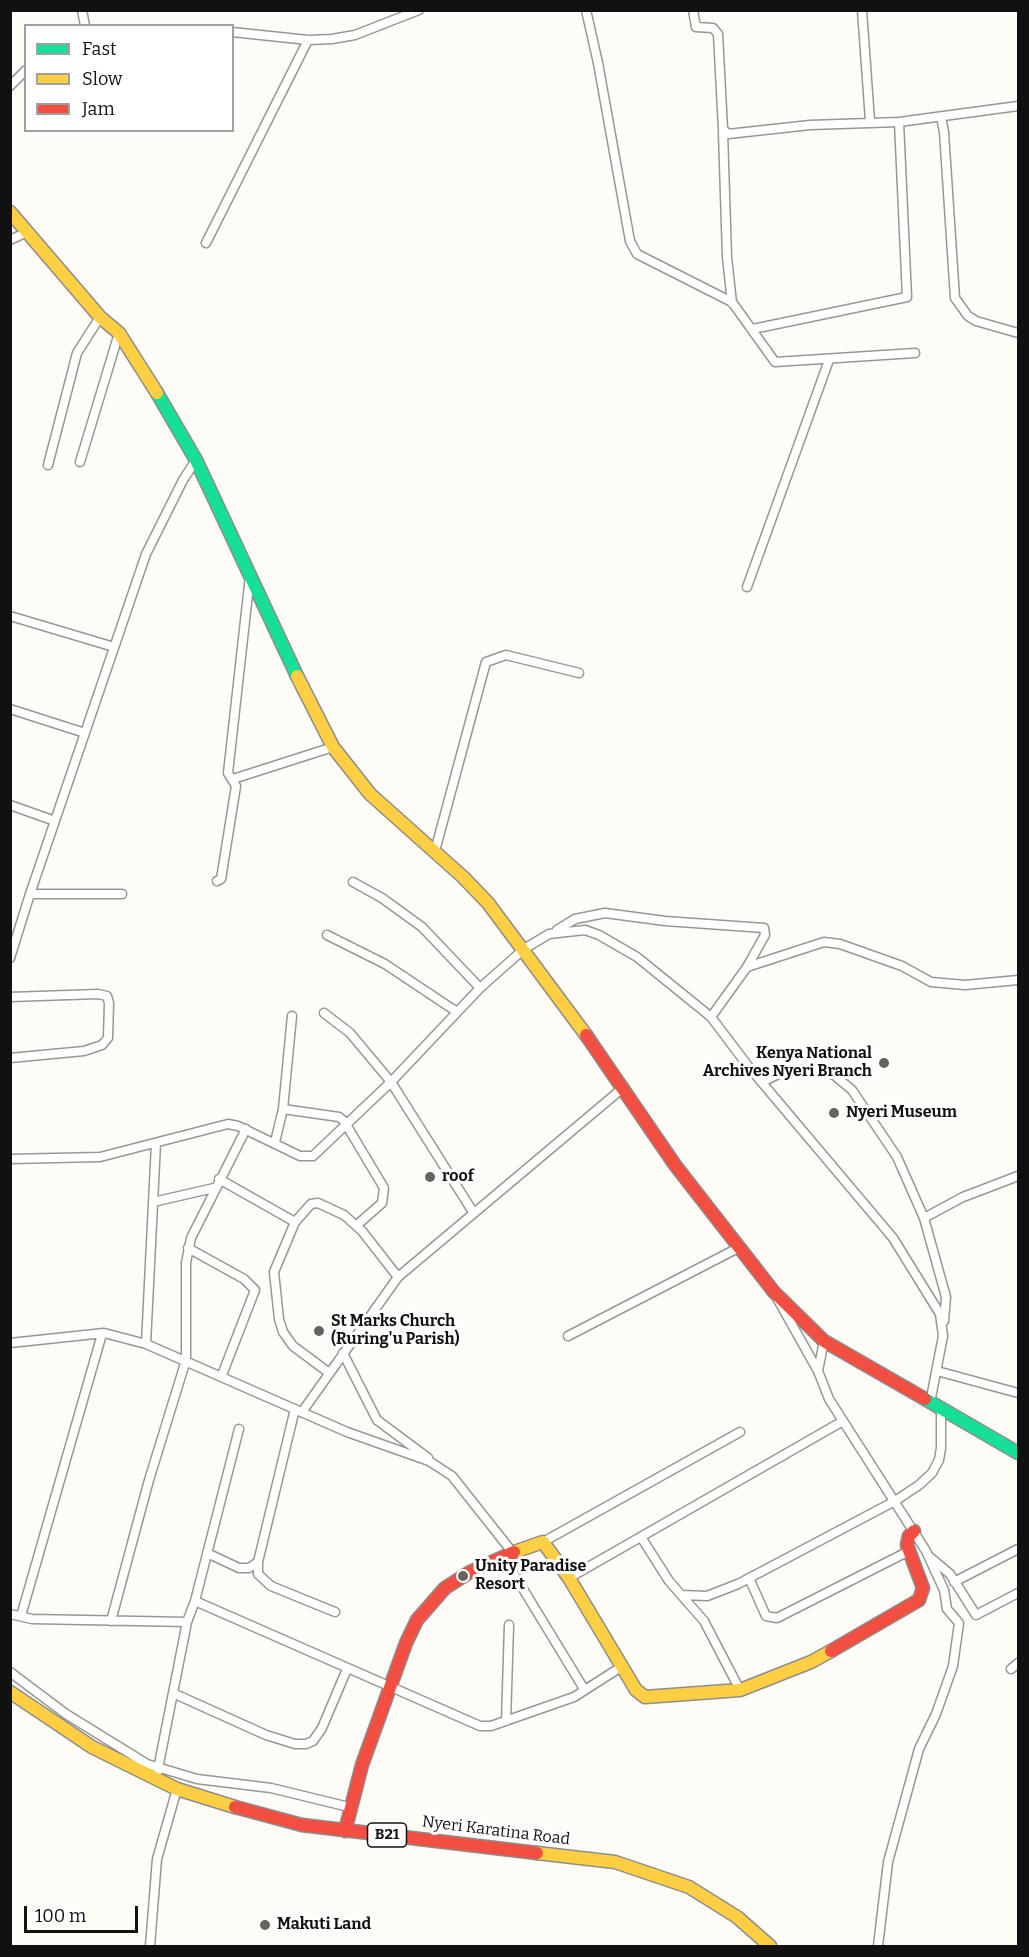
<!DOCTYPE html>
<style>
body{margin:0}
#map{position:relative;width:1029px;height:1957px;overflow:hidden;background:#fdfcf7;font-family:Bitter,serif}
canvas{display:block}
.frame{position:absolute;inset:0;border:12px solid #111;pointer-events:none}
.legend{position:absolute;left:24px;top:24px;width:210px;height:108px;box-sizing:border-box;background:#fff;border:2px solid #a0a0a0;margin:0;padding:8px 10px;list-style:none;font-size:18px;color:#111}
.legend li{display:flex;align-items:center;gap:12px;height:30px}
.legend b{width:30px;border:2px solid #a0a0a0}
.scale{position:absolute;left:24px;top:1906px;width:114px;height:27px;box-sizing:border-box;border:3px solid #111;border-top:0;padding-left:8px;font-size:18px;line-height:21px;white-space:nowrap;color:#111;-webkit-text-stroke:4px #fff;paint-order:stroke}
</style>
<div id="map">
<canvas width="1029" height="1957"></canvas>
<div class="frame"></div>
<ul class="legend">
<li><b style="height:8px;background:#16e098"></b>Fast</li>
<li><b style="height:8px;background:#ffcf43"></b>Slow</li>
<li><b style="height:8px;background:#f24e42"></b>Jam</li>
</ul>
<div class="scale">100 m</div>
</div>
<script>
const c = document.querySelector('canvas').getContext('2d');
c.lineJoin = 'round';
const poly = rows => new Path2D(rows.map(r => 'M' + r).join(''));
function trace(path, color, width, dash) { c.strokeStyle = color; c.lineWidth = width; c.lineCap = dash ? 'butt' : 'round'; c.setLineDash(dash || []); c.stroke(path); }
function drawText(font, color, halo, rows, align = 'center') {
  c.font = font + ' Bitter,serif'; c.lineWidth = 6; c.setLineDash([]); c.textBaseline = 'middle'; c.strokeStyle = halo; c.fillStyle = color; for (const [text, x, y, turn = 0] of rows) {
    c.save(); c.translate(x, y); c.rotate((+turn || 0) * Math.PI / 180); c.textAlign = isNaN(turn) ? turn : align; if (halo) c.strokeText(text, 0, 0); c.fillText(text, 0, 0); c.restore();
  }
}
const street = poly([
 [82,10,85,26],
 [586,10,598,63,630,241,637,254,732,302,775,362,915,353],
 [693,10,696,27,713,28,718,34,723,129,728,134,810,125,899,122,1018,106],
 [862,10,870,121],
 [232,32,308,40,332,39,355,35,419,10],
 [10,86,26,70],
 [941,117,944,132,955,298,968,316,976,321,1018,333],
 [723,132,727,257,732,303],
 [10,240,27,232],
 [206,243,308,40],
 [753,329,907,297,899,122],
 [80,462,119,333],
 [48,465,77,353,100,317],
 [747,587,829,360],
 [10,616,114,647],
 [10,709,85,733],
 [233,779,333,747],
 [10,805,55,821],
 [435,851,486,662,506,655,579,673],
 [217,881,221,879,236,786,228,773,250,576],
 [353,882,382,898,422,927,480,988],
 [30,894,122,894],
 [557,930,575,919,605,913,665,921,764,928,765,935,747,967],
 [327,935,385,964,457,1012],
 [10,958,30,894,146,554,183,480,196,460],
 [10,997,98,994,107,996,109,1003,108,1038,102,1045,84,1051,10,1058],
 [324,1013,350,1033,391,1082,473,1212],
 [711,1017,747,967,824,942,840,944,902,966,931,982,965,985,1018,980],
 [762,1082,787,1070,818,1069,834,1075,852,1090,897,1157,924,1218,946,1297,944,1321],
 [283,1109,339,1117,344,1121,384,1188,382,1203,357,1225],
 [275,1142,283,1109,292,1016],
 [10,1159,100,1157,228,1124,238,1126,300,1156,313,1156,391,1082,480,988,524,949,549,934,585,930,599,935,637,957,711,1017,748,1066,893,1238,940,1314,943,1336,930,1403],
 [219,1179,295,1222],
 [153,1202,214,1188],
 [924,1218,963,1197,1018,1176],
 [188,1248,244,1279,255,1290,222,1375],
 [777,1298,818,1371],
 [568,1336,738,1248],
 [824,1341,818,1371,829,1399,926,1551,944,1590,947,1609,959,1623,953,1666,936,1714,919,1749,888,1862,878,1946],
 [10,1343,104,1333,146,1344,347,1432,429,1461,452,1476,513,1553],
 [146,1344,156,1143],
 [343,1353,377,1420,428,1458],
 [937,1371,1018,1393],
 [328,1372,293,1346,283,1332,279,1319,274,1272,295,1222,311,1204,318,1203,344,1215,362,1231,398,1277],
 [295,1409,258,1562,258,1574,271,1586,335,1612],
 [302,1412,398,1277,624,1087],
 [641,1537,669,1581,704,1621,740,1690],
 [543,1542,740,1432],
 [207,1553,239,1568,249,1568,258,1562],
 [503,1556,584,1689],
 [931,1558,950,1574,976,1615,1018,1593],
 [569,1578,843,1421],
 [749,1578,766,1616,777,1618,909,1551],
 [954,1582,1018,1549],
 [681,1595,707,1596,738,1584,895,1501,919,1485,932,1473,939,1460,941,1448,941,1408],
 [195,1601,239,1429],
 [10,1614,32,1619,187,1622],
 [21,1616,102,1334],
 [111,1621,149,1480,186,1360,186,1263,191,1238,246,1129],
 [1011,1669,1018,1663],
 [10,1672,66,1714,147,1764,197,1779,271,1788,349,1807],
 [175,1694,266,1735,295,1744,306,1744,313,1741,322,1728,347,1669],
 [506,1721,509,1625],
 [156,1779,187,1622,195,1601,480,1726,491,1726,574,1697,621,1667],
 [150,1946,157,1859,177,1789]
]);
const fast = poly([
 [157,393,196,460,297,676],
 [925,1399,1018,1453]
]);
const slow = poly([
 [10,212,100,317,119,333,157,393],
 [297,676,333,747,370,794,463,877,488,903,586,1035],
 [514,1552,543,1542,569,1578,636,1690,645,1697,740,1690,811,1662,831,1651],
 [10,1692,92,1747,177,1789,235,1807],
 [537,1853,615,1862,689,1887,737,1917,770,1946]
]);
const jam = poly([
 [586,1035,675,1165,774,1292,824,1341,925,1399],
 [831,1651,919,1600,923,1588,907,1545,909,1536,914,1531],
 [235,1807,302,1825,537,1853],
 [345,1831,362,1765,406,1643,417,1620,445,1588,470,1572,514,1552]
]);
trace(street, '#979795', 11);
trace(fast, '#8e8d8b', 15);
trace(slow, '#8e8d8b', 15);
trace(jam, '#8e8d8b', 15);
trace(street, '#fffffe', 8);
trace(fast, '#16e098', 12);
trace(slow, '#ffcf43', 12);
trace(jam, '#f24e42', 12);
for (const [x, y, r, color] of [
 [884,1063,6,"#646362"],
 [834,1113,6,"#646362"],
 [430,1177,6,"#646362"],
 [319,1331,6,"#646362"],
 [463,1576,6,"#646362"],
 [265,1925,6,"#646362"]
]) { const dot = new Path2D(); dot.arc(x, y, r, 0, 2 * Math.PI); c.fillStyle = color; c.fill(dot); trace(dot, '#fff', 2); }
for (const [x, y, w] of [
 [387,1835,39]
]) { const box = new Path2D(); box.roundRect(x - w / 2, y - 12, w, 24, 4.5); c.fillStyle = '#fff'; c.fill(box); trace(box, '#111', 1.5); }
drawText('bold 15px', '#111', null, [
 ["B21",387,1835]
]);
drawText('bold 16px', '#111', '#fff', [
 ["Kenya National",872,1054,"right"],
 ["Archives Nyeri Branch",872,1072,"right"],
 ["Nyeri Museum",846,1113],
 ["roof",442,1177],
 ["St Marks Church",331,1322],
 ["(Ruring'u Parish)",331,1340],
 ["Unity Paradise",475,1567],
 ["Resort",475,1585],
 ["Makuti Land",277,1925]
], 'left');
drawText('16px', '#111', '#fff', [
 ["Nyeri Karatina Road",496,1831,7]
]);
</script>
